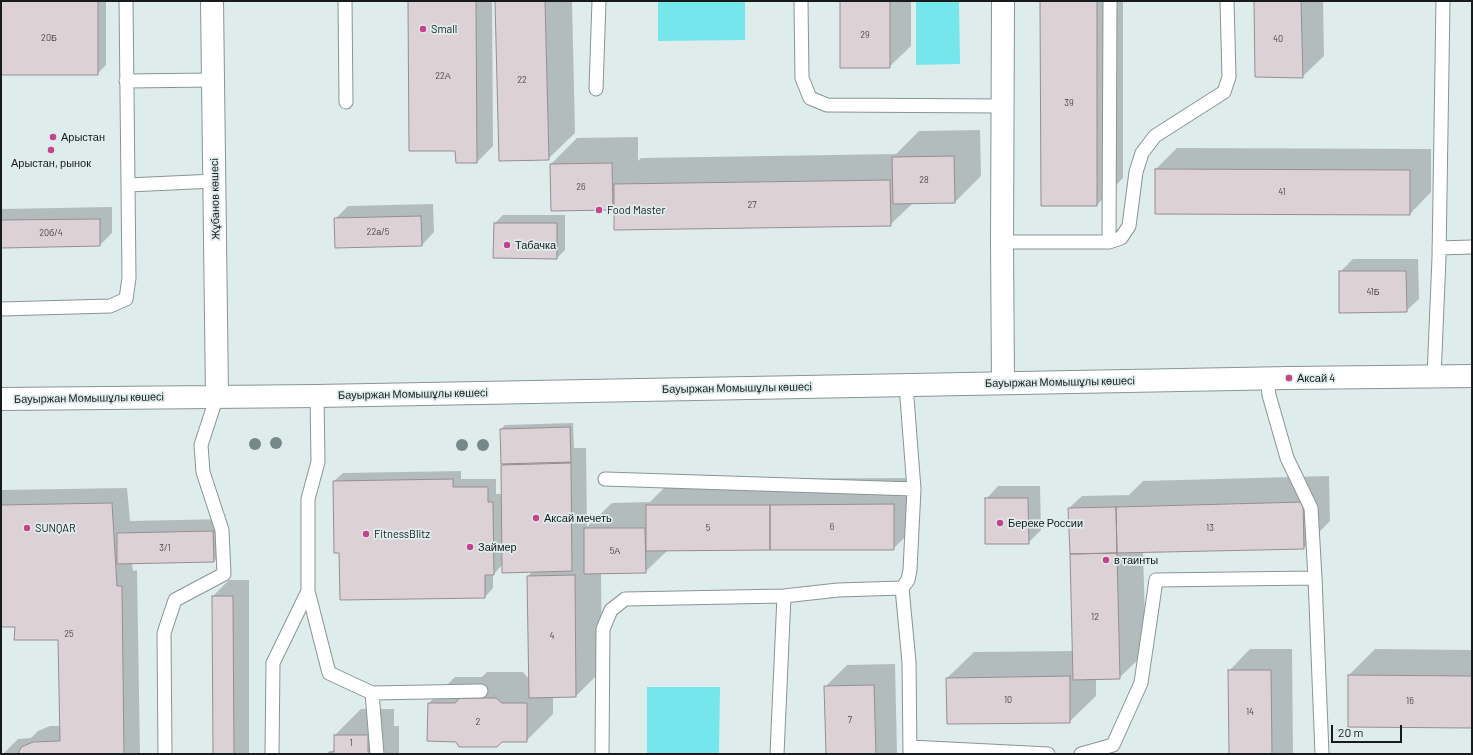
<!DOCTYPE html>
<meta charset="utf-8">
<style>
body{margin:0}
#map{position:relative;width:1473px;height:755px;overflow:hidden;background:#dfecec;font-family:Barlow,sans-serif}
canvas{display:block}
.frame{position:absolute;inset:0;border:2px solid #171b1c;pointer-events:none}
.scale{position:absolute;left:1331px;top:725px;width:71px;height:18px;box-sizing:border-box;border:2px solid #171b1c;border-top:0;padding-left:5px;font-size:12px;line-height:14px;white-space:nowrap;color:#171b1c;-webkit-text-stroke:3px #dfecec;paint-order:stroke}
</style>
<div id="map">
<canvas width="1473" height="755"></canvas>
<div class="frame"></div>
<div class="scale">20 m</div>
</div>
<script>
const c = document.querySelector('canvas').getContext('2d');
c.lineJoin = 'round';
function paint(path, color) { c.fillStyle = color; c.fill(path, 'evenodd'); }
const poly = rows => new Path2D(rows.map(r => 'M' + r).join(''));
function trace(path, color, width, dash) { c.strokeStyle = color; c.lineWidth = width; c.lineCap = dash ? 'butt' : 'round'; c.setLineDash(dash || []); c.stroke(path); }
function drawText(font, color, halo, rows, align = 'center') {
  c.font = font + ' Barlow,sans-serif'; c.lineWidth = 3.5; c.setLineDash([]); c.textBaseline = 'middle'; c.strokeStyle = halo; c.fillStyle = color; for (const [text, x, y, turn = 0] of rows) {
    c.save(); c.translate(x, y); c.rotate((+turn || 0) * Math.PI / 180); c.textAlign = isNaN(turn) ? turn : align; if (halo) c.strokeText(text, 0, 0); c.fillText(text, 0, 0); c.restore();
  }
}
paint(poly([
 [658,1,745,1,745,40,658,41],
 [916,1,959,1,960,64,916,65],
 [647,687,720,687,719,754,647,754]
]), '#75e6eb');
paint(poly([
 [1,1,106,1,106,65,97,74,1,74],
 [409,1,492,1,493,146,477,162,457,162,456,150],
 [496,1,572,1,575,133,548,159],
 [841,1,911,1,911,46,889,67],
 [1041,1,1123,1,1123,178,1097,205],
 [1255,1,1323,1,1324,56,1302,77],
 [980,130,981,176,955,202,913,203,890,225,615,206,612,209,552,210,551,164,577,138,638,137,638,161,641,158,896,154,919,131],
 [1177,148,1431,149,1431,192,1410,214,1156,169],
 [433,204,434,232,422,245,335,219,348,206],
 [112,207,112,233,100,245,1,247,1,209],
 [503,215,565,215,565,250,557,258,495,223],
 [1353,259,1418,259,1419,299,1406,311,1340,272],
 [573,423,574,448,586,448,587,527,612,503,650,502,673,479,920,478,920,522,893,549,668,550,645,572,601,573,602,670,576,696,553,697,553,714,527,740,502,741,429,703,455,677,482,677,487,672,523,672,529,679,528,576,533,571,503,564,493,575,493,588,485,597,340,552,334,481,343,473,461,471,461,479,496,479,496,494,502,494,502,465,504,463,502,463,501,429,505,425],
 [1329,476,1330,521,1304,548,1143,552,1146,652,1119,678,1096,679,1096,696,1069,722,947,678,974,652,1073,651,1069,508,1082,496,1129,495,1143,481],
 [998,486,1040,486,1041,530,1028,543,986,499],
 [127,488,130,521,225,519,226,548,214,561,132,563,133,571,137,570,140,754,3,754,18,739,31,738,38,731,50,726,61,726,59,639,16,626,1,626,1,490],
 [229,580,249,580,249,754,214,754,213,596],
 [1250,649,1292,649,1293,754,1230,754,1229,671],
 [1375,649,1472,650,1472,726,1349,726,1349,675],
 [895,664,897,754,827,754,825,687,847,665],
 [361,709,394,709,394,726,399,726,399,754,330,754,335,748,335,735]
]), '#0003');
const building = poly([
 [1,1,98,1,98,75,1,75,1,1],
 [408,1,476,1,477,163,456,163,455,151,409,151,408,1],
 [495,1,545,1,549,160,499,161,495,1],
 [840,1,890,1,890,68,840,68,840,1],
 [1040,1,1097,1,1097,206,1041,206,1040,1],
 [1254,1,1301,1,1303,78,1255,77,1254,1],
 [954,156,955,203,893,204,892,157,954,156],
 [612,163,613,210,551,211,550,164,612,163],
 [1155,169,1410,170,1410,215,1155,214,1155,169],
 [890,180,891,226,614,230,614,184,890,180],
 [421,216,422,246,335,248,334,218,421,216],
 [100,219,100,246,1,248,1,220,100,219],
 [494,223,557,223,557,259,493,258,494,223],
 [1339,271,1406,271,1407,312,1339,313,1339,271],
 [570,427,571,462,501,464,500,429,570,427],
 [571,463,572,571,502,573,501,465,571,463],
 [453,479,453,487,488,487,488,502,493,502,494,575,485,575,485,598,340,600,339,553,334,553,333,481,453,479],
 [985,498,1028,498,1029,544,985,544,985,498],
 [1303,502,1304,549,1117,553,1116,507,1303,502],
 [112,503,117,586,122,586,124,754,15,754,18,754,21,747,33,742,60,741,58,640,14,640,15,627,1,627,1,505,112,503],
 [894,504,894,550,770,550,770,505,894,504],
 [646,505,770,505,770,550,646,551,646,505],
 [1116,507,1117,553,1070,554,1068,508,1116,507],
 [584,528,645,528,646,573,584,574,584,528],
 [213,531,214,562,117,564,117,533,213,531],
 [1117,553,1120,679,1073,680,1070,554,1117,553],
 [575,575,576,697,529,698,527,576,575,575],
 [212,596,233,596,234,754,213,754,212,596],
 [1228,670,1271,670,1272,754,1229,754,1228,670],
 [1348,675,1472,676,1472,728,1348,727,1348,675],
 [1070,676,1070,723,947,724,946,678,1070,676],
 [874,685,876,754,826,754,824,686,874,685],
 [460,698,496,698,502,703,527,703,527,742,502,742,497,747,459,747,456,742,427,741,428,703,455,703,460,698],
 [334,735,368,735,368,752,373,751,373,754,329,754,329,752,334,752,334,735]
]);
paint(building, '#dcd1d5');
trace(building, '#978d91', 1);
const service = poly([
 [345,1,346,102],
 [801,1,802,78,810,98,827,105,1003,106],
 [126,81,213,80],
 [596,89,599,1],
 [128,185,215,181],
 [1002,242,1109,242,1121,238,1129,226,1136,172,1142,153,1155,136,1224,92,1229,77,1227,1],
 [1109,242,1110,1],
 [1439,248,1472,247],
 [1,309,110,306,126,299,129,278,126,1],
 [1434,377,1439,258,1443,1],
 [1267,378,1269,395,1287,458,1311,508,1315,578,1322,754],
 [906,385,914,489,910,570,908,580,902,588,909,662,910,754],
 [317,396,318,462,308,499,308,591,329,673,372,693,481,691],
 [605,479,914,489],
 [372,693,377,754],
 [910,747,1048,754],
 [165,754,164,633,175,600,224,574,222,530,203,472,201,445,217,396],
 [272,754,273,663,308,591],
 [602,754,603,629,611,610,625,599,784,596,838,590,902,588],
 [777,754,784,596],
 [1081,754,1113,745,1141,683,1156,580,1315,578]
]);
const minor = poly([
 [1003,383,1002,242,1003,1]
]);
const secondary = poly([
 [212,1,217,396],
 [1,399,317,396,1289,378,1472,376]
]);
trace(service, '#899595', 15);
trace(minor, '#899595', 24);
trace(secondary, '#899595', 24);
trace(service, '#fff', 13);
trace(minor, '#fff', 22);
trace(secondary, '#fff', 22);
c.fillStyle = '#768888';
for (const [x, y] of [
 [276,443],
 [255,444],
 [462,445],
 [483,445]
]) { c.beginPath(); c.arc(x, y, 6, 0, 2 * Math.PI); c.fill(); }
for (const [x, y, r, color] of [
 [423,29,4,"#c5438c"],
 [53,137,4,"#c5438c"],
 [51,150,4,"#c5438c"],
 [599,210,4,"#c5438c"],
 [507,245,4,"#c5438c"],
 [1289,378,4,"#c5438c"],
 [536,518,4,"#c5438c"],
 [1000,523,4,"#c5438c"],
 [27,528,4,"#c5438c"],
 [366,534,4,"#c5438c"],
 [470,547,4,"#c5438c"],
 [1106,560,4,"#c5438c"]
]) { const dot = new Path2D(); dot.arc(x, y, r, 0, 2 * Math.PI); c.fillStyle = color; c.fill(dot); trace(dot, '#dfecec', 1.5); }
drawText('9px', '#48484a', null, [
 ["29",865,35],
 ["20Б",49,38],
 ["40",1278,39],
 ["22А",443,76],
 ["22",522,80],
 ["39",1069,103],
 ["28",924,180],
 ["26",581,187],
 ["41",1282,192],
 ["27",752,205],
 ["22а/5",378,232],
 ["20б/4",51,233],
 ["41Б",1373,292],
 ["6",832,527],
 ["5",708,528],
 ["13",1210,528],
 ["3/1",165,548],
 ["5А",615,551],
 ["12",1095,617],
 ["25",69,634],
 ["4",552,636],
 ["10",1008,700],
 ["16",1410,701],
 ["14",1250,712],
 ["7",850,720],
 ["2",478,722],
 ["1",351,743]
]);
drawText('11px', '#171b1c', '#dfecec', [
 ["Small",431,29],
 ["Арыстан",61,137],
 ["Арыстан, рынок",51,163,"center"],
 ["Food Master",607,210],
 ["Табачка",515,245],
 ["Аксай 4",1297,378],
 ["Аксай мечеть",544,518],
 ["Береке России",1008,523],
 ["SUNQAR",35,528],
 ["FitnessBlitz",374,534],
 ["Займер",478,547],
 ["в таинты",1114,560]
], 'left');
drawText('11px', '#171b1c', '#dfecec', [
 ["Жұбанов көшесі",215,199,-91],
 ["Бауыржан Момышұлы көшесі",1060,382,-1],
 ["Бауыржан Момышұлы көшесі",737,388,-1],
 ["Бауыржан Момышұлы көшесі",413,394,-1],
 ["Бауыржан Момышұлы көшесі",89,398,-1]
]);
</script>
